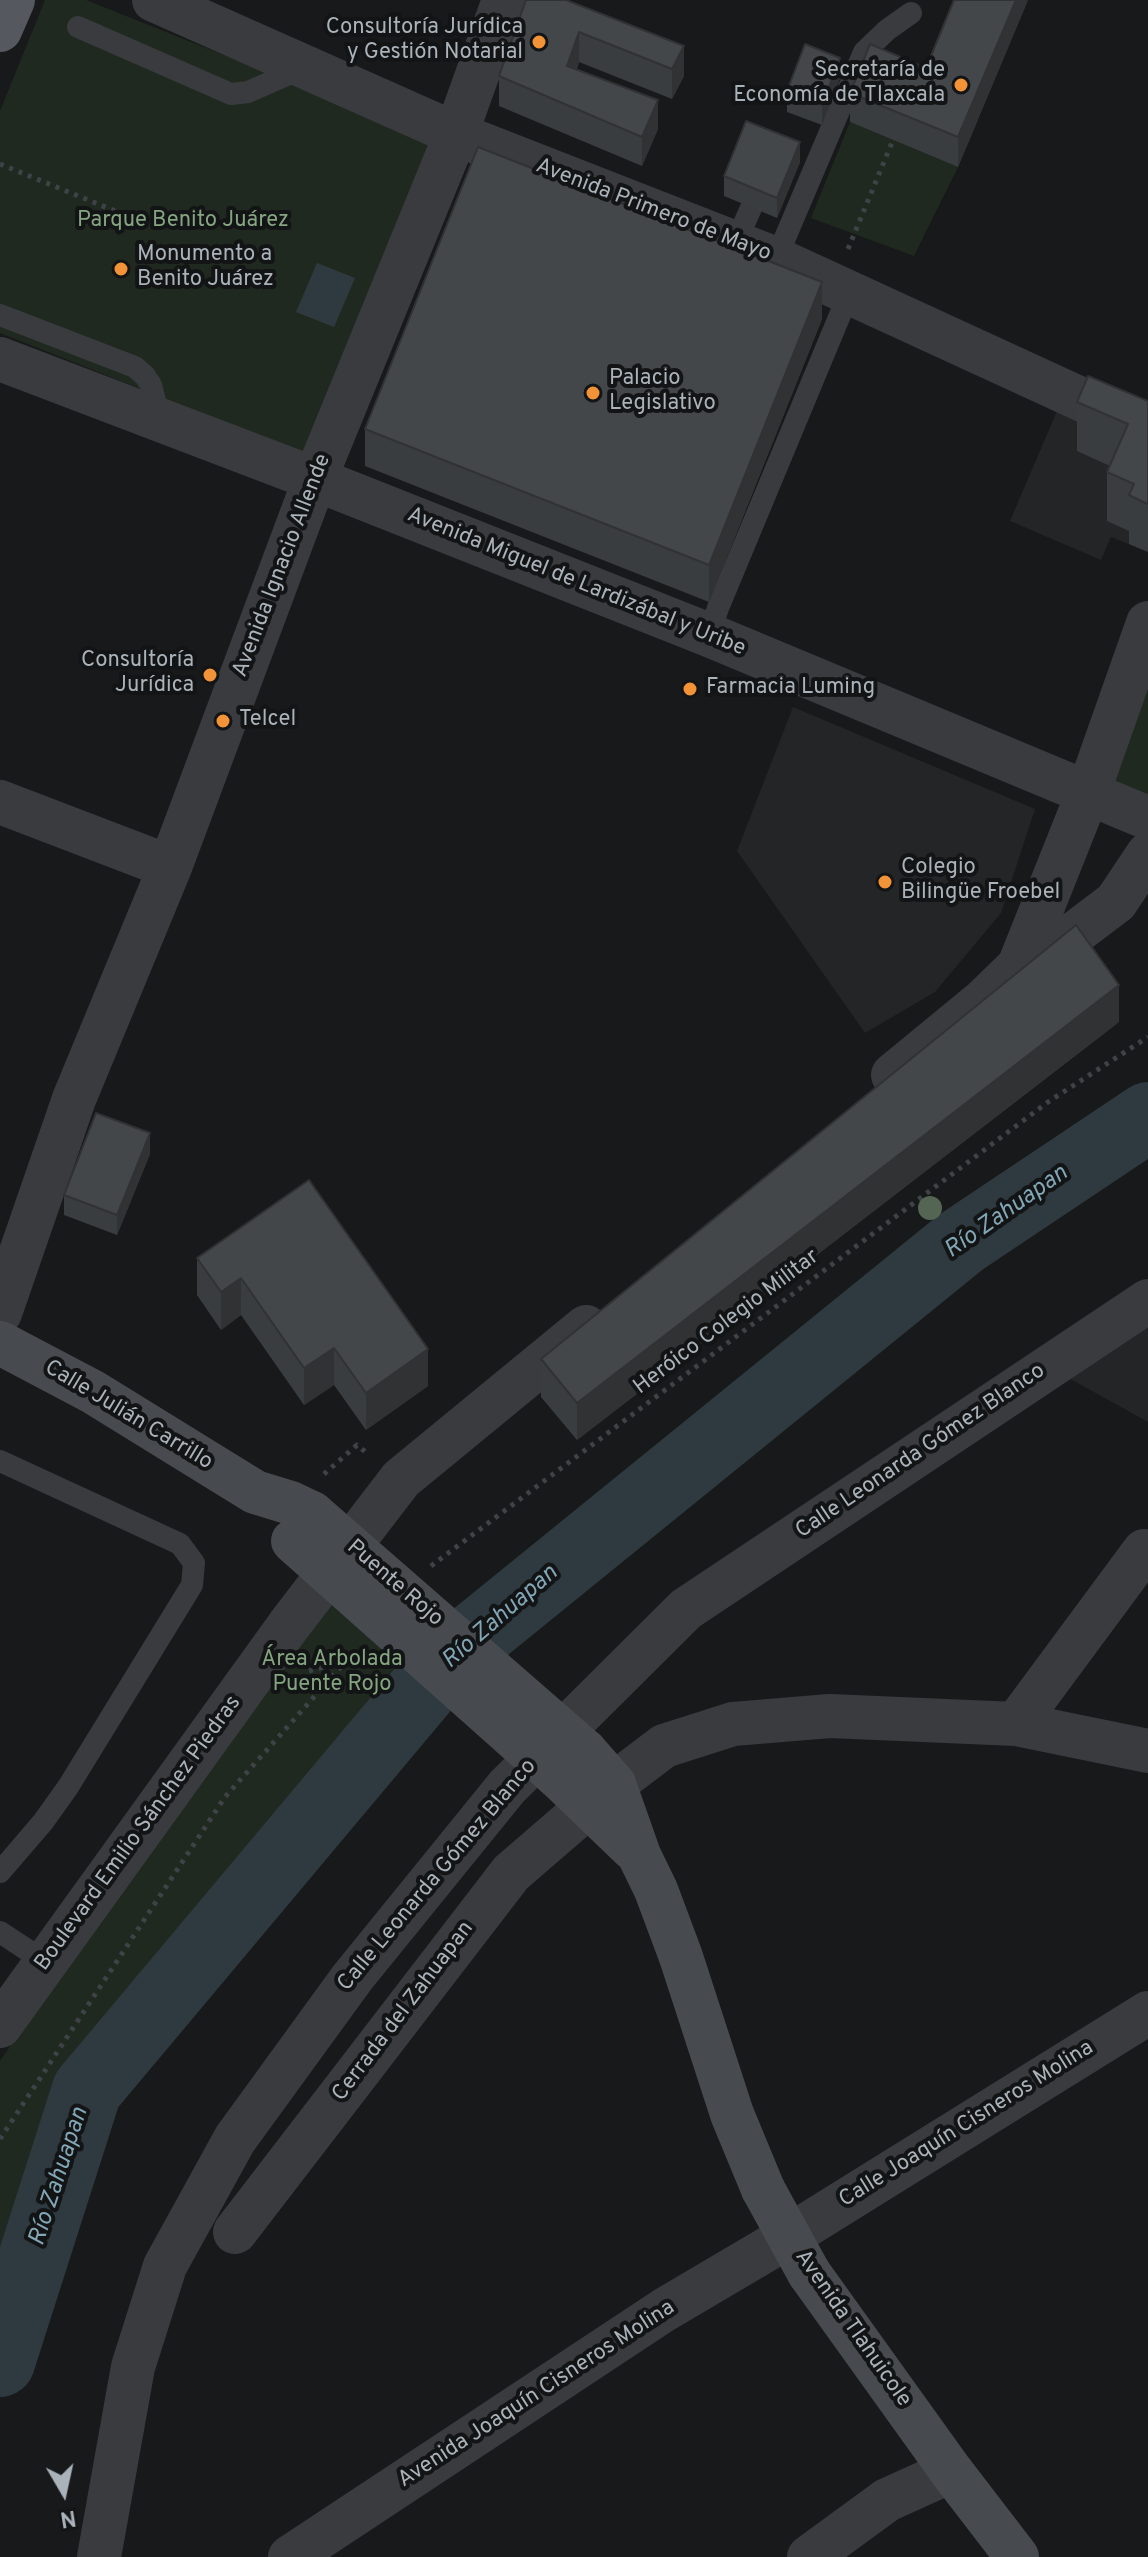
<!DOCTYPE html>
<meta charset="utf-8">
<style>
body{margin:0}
#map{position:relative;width:1148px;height:2557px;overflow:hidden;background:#18191a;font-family:Overpass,sans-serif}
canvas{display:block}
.north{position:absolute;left:24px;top:2453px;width:80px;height:80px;-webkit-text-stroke:6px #131415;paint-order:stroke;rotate:171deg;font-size:22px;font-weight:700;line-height:32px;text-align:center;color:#aab2ba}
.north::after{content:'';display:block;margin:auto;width:28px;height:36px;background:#aab2ba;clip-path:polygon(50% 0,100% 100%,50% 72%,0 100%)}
</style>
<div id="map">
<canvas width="1148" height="2557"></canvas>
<div class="north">N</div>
</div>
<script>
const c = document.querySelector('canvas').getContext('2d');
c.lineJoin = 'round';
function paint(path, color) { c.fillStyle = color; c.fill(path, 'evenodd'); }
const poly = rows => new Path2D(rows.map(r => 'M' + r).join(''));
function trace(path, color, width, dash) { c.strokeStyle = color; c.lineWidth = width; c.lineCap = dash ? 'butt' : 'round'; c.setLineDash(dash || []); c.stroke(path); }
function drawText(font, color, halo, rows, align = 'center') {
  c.font = font + ' Overpass,sans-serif'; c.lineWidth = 8; c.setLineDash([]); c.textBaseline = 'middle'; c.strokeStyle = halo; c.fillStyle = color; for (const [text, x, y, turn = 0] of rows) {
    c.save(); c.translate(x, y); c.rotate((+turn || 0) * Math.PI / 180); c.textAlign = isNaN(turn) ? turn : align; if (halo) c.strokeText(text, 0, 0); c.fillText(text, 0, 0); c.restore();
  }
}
paint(poly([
 [1057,411,1148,450,1148,552,1111,537,1101,560,1010,521],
 [793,707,1035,809,1001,913,935,992,865,1033,737,851],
 [1148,1316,1148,1422,1056,1371]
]), '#242527');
paint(poly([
 [45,0,86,0,431,138,302,453,0,333,0,111],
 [850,122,958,167,914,256,811,218],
 [1148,669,1148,794,1147,797,1103,775],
 [319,1596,415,1661,182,1933,52,2142,0,2294,0,2061]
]), '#202920');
paint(poly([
 [317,263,355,278,334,327,296,312]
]), '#2e3a3f');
trace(poly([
 [0,2362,87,2090,451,1656,961,1242,1148,1117]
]), '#2e3a3f', 70);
trace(poly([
 [0,164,120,213],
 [848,249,893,140],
 [324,1474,357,1445,368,1454],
 [431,1566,1048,1102,1148,1037],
 [309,1671,346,1661],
 [0,2139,225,1797,355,1651]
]), '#3f4246', 5, [4, 6]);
trace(poly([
 [78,27,231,94,248,92,305,67],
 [736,242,751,208],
 [776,259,864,52,887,30,911,13],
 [0,315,135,367,145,376,151,385,160,421],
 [709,635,718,608,850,291],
 [0,1461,180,1544,194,1563,192,1585,68,1787,43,1822,0,1872],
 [0,1932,47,1963]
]), '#393b3f', 22);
trace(poly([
 [154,0,456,134,776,259,1148,430],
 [315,479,709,635,1148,818],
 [0,802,170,867],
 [0,1313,74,1099,170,867,315,479,456,134,504,0],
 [1016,1724,1144,1551],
 [235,2232,511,1873,614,1784,664,1746,733,1724,830,1716,1016,1724,1148,1751],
 [99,2557,133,2367,165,2266,235,2139,352,1978,507,1787,686,1609,1148,1301],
 [290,2557,664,2310,786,2238,1148,2013]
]), '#393b3f', 44);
trace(poly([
 [0,359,315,479],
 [1019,966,1088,793,1148,623],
 [893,1075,983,1001,1019,966,1075,933,1116,902,1148,854],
 [0,2026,289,1625,401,1479,586,1327],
 [809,2557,887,2500,951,2471]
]), '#393b3f', 44);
trace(poly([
 [0,1343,93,1392,255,1492,291,1503,312,1513],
 [585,1751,614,1784,639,1855,656,1890,681,1957,732,2114,763,2189],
 [557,1776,633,1849],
 [809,2273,951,2471,1017,2557]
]), '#474b50', 44);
trace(poly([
 [0,30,13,0]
]), '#55595f', 44);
trace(poly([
 [312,1513,585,1751],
 [293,1541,557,1776],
 [763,2189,809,2273]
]), '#474b50', 44);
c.fillStyle = '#546653';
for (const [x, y] of [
 [930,1208]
]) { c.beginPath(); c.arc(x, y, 12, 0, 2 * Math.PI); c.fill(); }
paint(poly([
 [526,0,684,76,672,99,579,62,577,69,658,129,642,166,499,106,499,76],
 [1028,0,958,167,850,122,850,93,926,68],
 [840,78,822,125,787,112,787,91],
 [800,162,777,218,724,196,724,176],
 [822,319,709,602,365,466,365,429],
 [1148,401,1148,552,1129,544,1129,531,1107,521,1107,472,1110,466,1077,451,1077,402],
 [1119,1022,577,1440,541,1397,541,1359],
 [150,1154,117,1235,64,1215,64,1195],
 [309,1180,428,1386,366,1430,334,1385,304,1405,241,1315,221,1330,197,1295,197,1258]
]), '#3a3d40');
paint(poly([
 [1016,0,1028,0,958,167,958,137],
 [579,32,579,62,567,95,567,66],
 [684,46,684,76,672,99,672,69],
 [840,58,840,78,822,125,822,105],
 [658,100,658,129,642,166,642,137],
 [800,142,800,162,777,218,777,198],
 [822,282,822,319,709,602,709,565],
 [1119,985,1119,1022,577,1440,577,1403],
 [150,1133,150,1154,117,1235,117,1215],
 [241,1278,241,1315,221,1330,221,1292],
 [334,1348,334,1385,304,1405,304,1368],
 [428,1349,428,1386,366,1430,366,1393]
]), '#303234');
const building = poly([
 [526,0,566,0,684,46,672,69,579,32,567,66,658,100,642,137,499,76,526,0],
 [954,0,1016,0,958,137,850,93,870,44,926,68,954,0],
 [805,44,840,58,822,105,787,91,805,44],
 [746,121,800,142,777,198,724,176,746,121],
 [478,147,822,282,709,565,365,429,478,147],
 [1088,376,1148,401,1148,504,1129,495,1134,484,1107,472,1128,424,1077,402,1088,376],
 [1076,925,1119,985,577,1403,541,1359,1076,925],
 [96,1113,150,1133,117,1215,64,1195,96,1113],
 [309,1180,428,1349,366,1393,334,1348,304,1368,241,1278,221,1292,197,1258,309,1180]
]);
paint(building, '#44474a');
trace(building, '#303234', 2);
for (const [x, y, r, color] of [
 [539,42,8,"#f39337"],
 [961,85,8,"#f39337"],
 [121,269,8,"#f39337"],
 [593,393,8,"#f39337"],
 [210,675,8,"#f39337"],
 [690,689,8,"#f39337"],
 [223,721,8,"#f39337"],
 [885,882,8,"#f39337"]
]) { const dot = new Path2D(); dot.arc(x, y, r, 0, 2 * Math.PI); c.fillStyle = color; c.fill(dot); trace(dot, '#131415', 3); }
drawText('22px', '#aab2ba', '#131415', [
 ["Consultoría Jurídica",523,29,"right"],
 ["y Gestión Notarial",523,54,"right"],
 ["Secretaría de",945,72,"right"],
 ["Economía de Tlaxcala",945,97,"right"],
 ["Monumento a",137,256],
 ["Benito Juárez",137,281],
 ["Palacio",609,380],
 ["Legislativo",609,405],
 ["Consultoría",194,662,"right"],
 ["Jurídica",194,687,"right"],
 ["Farmacia Luming",706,689],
 ["Telcel",239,721],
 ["Colegio",901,869],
 ["Bilingüe Froebel",901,894]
], 'left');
drawText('22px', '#aab2ba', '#131415', [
 ["Avenida Primero de Mayo",653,211,21],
 ["Avenida Ignacio Allende",283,566,-69],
 ["Avenida Miguel de Lardizábal y Uribe",576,583,22],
 ["Heróico Colegio Militar",727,1323,-37],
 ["Calle Julián Carrillo",128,1416,31],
 ["Calle Leonarda Gómez Blanco",921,1452,-34],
 ["Puente Rojo",394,1584,41],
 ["Boulevard Emilio Sánchez Piedras",139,1834,-54],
 ["Calle Leonarda Gómez Blanco",438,1876,-50],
 ["Cerrada del Zahuapan",404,2012,-53],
 ["Calle Joaquín Cisneros Molina",967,2125,-32],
 ["Avenida Tlahuicole",852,2329,55],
 ["Avenida Joaquín Cisneros Molina",537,2395,-33]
]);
drawText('22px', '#85a581', '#131415', [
 ["Parque Benito Juárez",183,222],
 ["Área Arbolada",332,1661],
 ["Puente Rojo",332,1686]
]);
drawText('italic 24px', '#82a6b5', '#131415', [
 ["Río Zahuapan",1007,1213,-35],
 ["Río Zahuapan",501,1618,-41],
 ["Río Zahuapan",60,2177,-72]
]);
</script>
